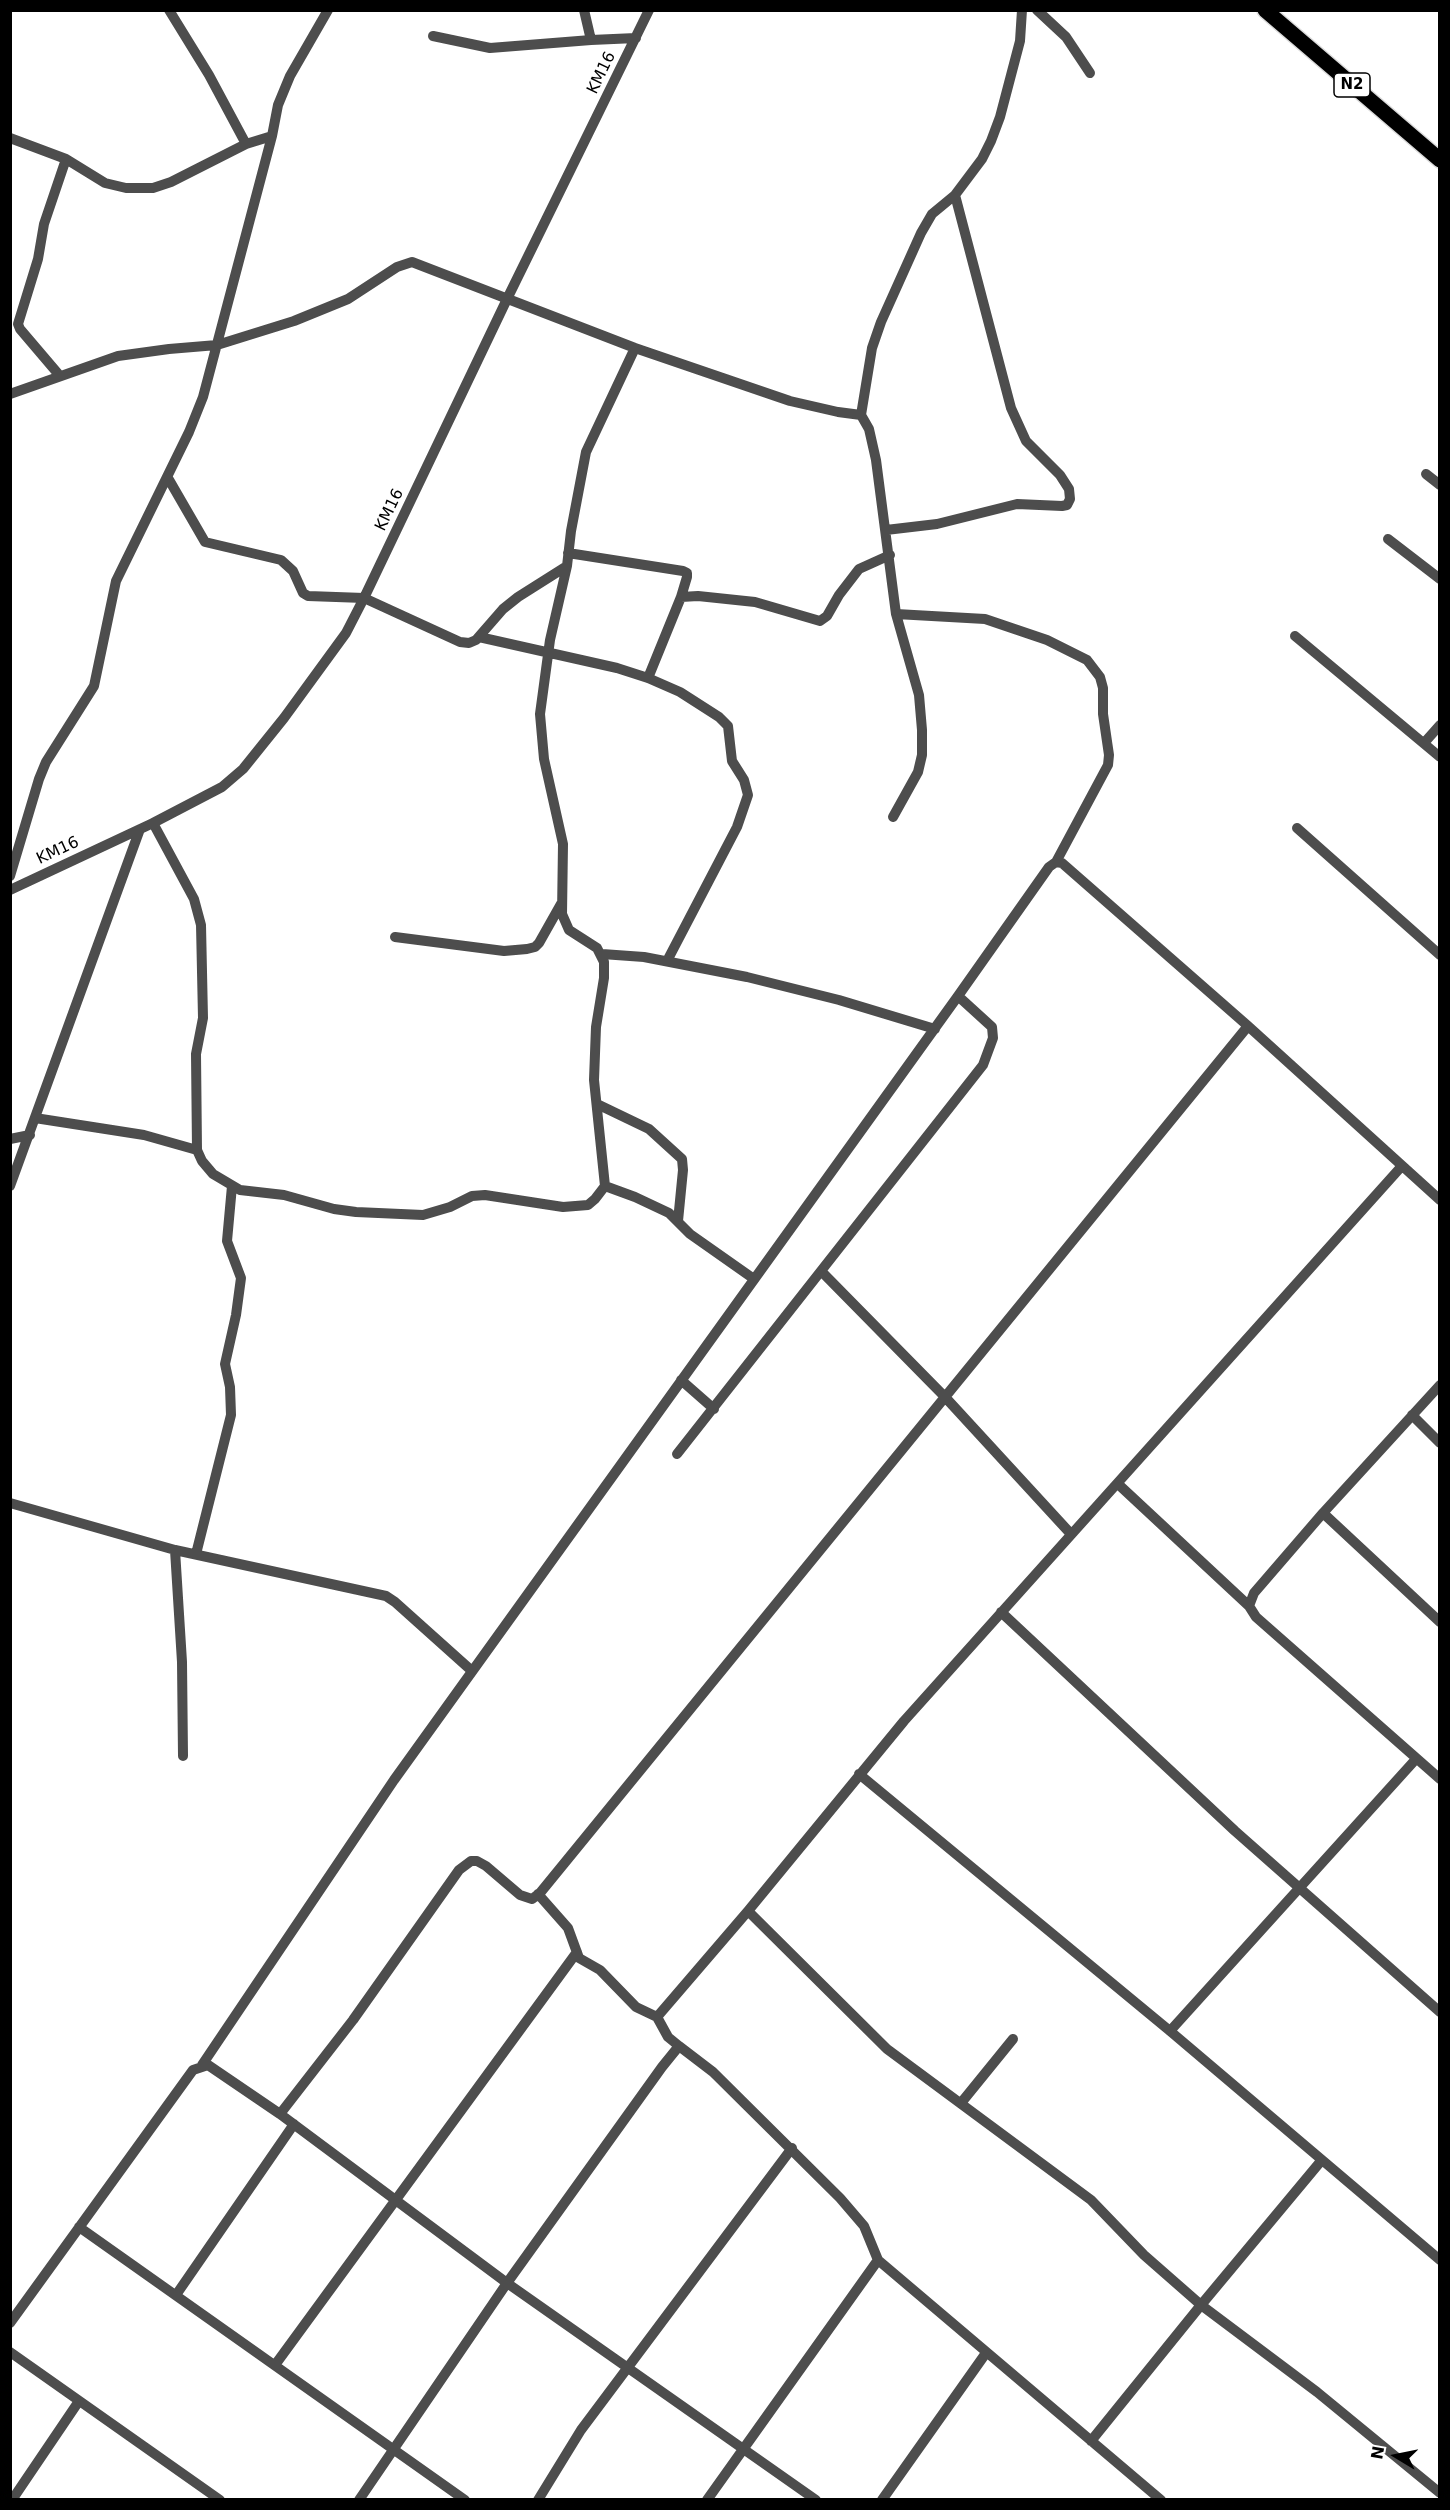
<!DOCTYPE html>
<style>
body{margin:0}
#map{position:relative;width:1450px;height:2510px;overflow:hidden;background:#fff;font-family:"DejaVu Sans",sans-serif}
canvas{display:block}
.frame{position:absolute;inset:0;border:12px solid #000;pointer-events:none}
.north{position:absolute;left:1366px;top:2426px;width:60px;height:60px;-webkit-text-stroke:4px #fff;paint-order:stroke;rotate:280deg;font-size:16px;font-weight:700;line-height:24px;text-align:center;color:#000}
.north::after{content:'';display:block;margin:auto;width:21px;height:27px;background:#000;clip-path:polygon(50% 0,100% 100%,50% 72%,0 100%)}
</style>
<div id="map">
<canvas width="1450" height="2510"></canvas>
<div class="frame"></div>
<div class="north">N</div>
</div>
<script>
const c = document.querySelector('canvas').getContext('2d');
c.lineJoin = 'round';
const poly = rows => new Path2D(rows.map(r => 'M' + r).join(''));
function trace(path, color, width, dash) { c.strokeStyle = color; c.lineWidth = width; c.lineCap = dash ? 'butt' : 'round'; c.setLineDash(dash || []); c.stroke(path); }
function drawText(font, color, halo, rows, align = 'center') {
  c.font = font + ' "DejaVu Sans",sans-serif'; c.lineWidth = 6; c.setLineDash([]); c.textBaseline = 'middle'; c.strokeStyle = halo; c.fillStyle = color; for (const [text, x, y, turn = 0] of rows) {
    c.save(); c.translate(x, y); c.rotate((+turn || 0) * Math.PI / 180); c.textAlign = isNaN(turn) ? turn : align; if (halo) c.strokeText(text, 0, 0); c.fillText(text, 0, 0); c.restore();
  }
}
const major = poly([
 [1265,10,1440,160]
]);
trace(major, '#dbdbdb', 18);
trace(poly([
 [169,10,209,75,246,144],
 [584,10,591,40,636,38],
 [1037,10,1066,37,1090,73],
 [433,36,490,48,591,40],
 [10,138,66,159,105,183,126,188,153,188,171,182,246,144,272,136],
 [60,376,20,329,18,324,38,259,44,224,66,159],
 [10,394,118,356,169,349,217,345,294,321,348,299,397,267,412,262,635,348,790,401,838,412,861,415,869,429,876,460,896,614,919,695,922,730,922,755,918,772,893,817],
 [861,415,872,348,881,322,921,233,932,214,955,195,982,159,991,141,1000,117,1020,41,1022,10],
 [1426,474,1440,485],
 [168,478,205,542,281,560,293,571,303,593,308,596,364,598,460,642,469,643,476,640,503,609,518,597,567,566],
 [886,530,937,524,1017,504,1062,506,1067,505,1070,499,1069,489,1060,475,1026,441,1011,408,955,195],
 [1388,539,1440,579],
 [568,553,683,571,687,573,687,577,681,597],
 [1295,636,1440,757],
 [479,637,617,668,648,678,680,692,719,717,728,726,732,761,744,780,748,795,737,827,667,961],
 [648,678,681,597,698,596,755,602,820,621,827,616,839,595,859,569,890,555],
 [1424,743,1440,725],
 [153,823,194,899,201,925,203,1018,196,1054,197,1150,202,1161,213,1174,240,1190,284,1195,334,1209,356,1212,423,1215,450,1207,472,1196,485,1195,563,1207,588,1205,595,1199,605,1186,594,1080,596,1027,604,978,604,962,597,948,569,930,562,914,563,844,544,759,540,714,550,640,567,566,571,531,586,452,635,348],
 [1297,828,1440,955],
 [1056,862,1062,863,1248,1026,1440,1200],
 [10,876,39,779,46,762,94,686,116,581,189,432,203,397,272,136,278,105,290,76,328,10],
 [10,890,153,823,222,787,243,769,284,718,346,633,364,598,508,297,649,10],
 [395,937,504,951,527,949,535,947,539,943,561,904],
 [602,954,644,957,747,977,839,1000,935,1029],
 [597,1104,649,1129,682,1159,683,1170,678,1221],
 [35,1118,144,1135,197,1150],
 [10,1139,30,1135],
 [10,1186,140,829],
 [605,1186,635,1197,669,1213,690,1234,754,1279],
 [822,1272,945,1397,1070,1533],
 [681,1380,714,1409],
 [1412,1415,1440,1443],
 [677,1454,983,1065,993,1038,992,1027,958,996],
 [1118,1484,1249,1606,1256,1617,1440,1779],
 [10,1503,175,1550,386,1596,395,1602,472,1671],
 [1323,1513,1440,1622],
 [175,1550,182,1662,183,1756],
 [196,1554,231,1415,230,1387,225,1364,236,1315,241,1278,227,1241,232,1186],
 [1249,1606,1254,1593,1323,1513,1440,1385],
 [1001,1612,1235,1831,1440,2012],
 [859,1774,1170,2031,1440,2260],
 [538,1894,568,1928,579,1958,600,1970,636,2007,657,2017],
 [748,1911,887,2049,1091,2200,1144,2255,1201,2305,1317,2392,1440,2493],
 [1170,2031,1416,1759],
 [679,2046,713,2072,840,2198,864,2226,878,2260,1161,2500],
 [202,2065,394,1780,958,996,1049,867,1056,862,1108,765,1109,755,1103,714,1103,688,1100,677,1087,660,1047,640,985,619,896,614],
 [961,2103,1013,2039],
 [280,2114,353,2020,459,1870,471,1861,477,1861,486,1866,520,1895,532,1899,540,1893,1248,1026],
 [79,2227,465,2500],
 [176,2295,294,2124],
 [10,2323,193,2070,208,2065,280,2114,507,2283,816,2500],
 [10,2352,220,2500],
 [275,2365,577,1952],
 [1091,2441,1201,2305,1321,2161],
 [12,2500,79,2401],
 [359,2500,507,2283,662,2067,679,2046,668,2037,657,2017,748,1911,904,1721,1401,1167],
 [538,2500,581,2430,792,2148],
 [707,2500,878,2260],
 [882,2500,986,2353]
]), '#4d4d4d', 10);
trace(major, '#000', 15);
for (const [x, y, w] of [
 [1352,85,36]
]) { const box = new Path2D(); box.roundRect(x - w / 2, y - 12, w, 24, 4.5); c.fillStyle = '#fff'; c.fill(box); trace(box, '#000', 1.5); }
drawText('bold 15px', '#000', null, [
 ["N2",1352,85]
]);
drawText('16px', '#000', '#fff', [
 ["KM16",602,73,-64],
 ["KM16",390,510,-64],
 ["KM16",58,851,-25]
]);
</script>
